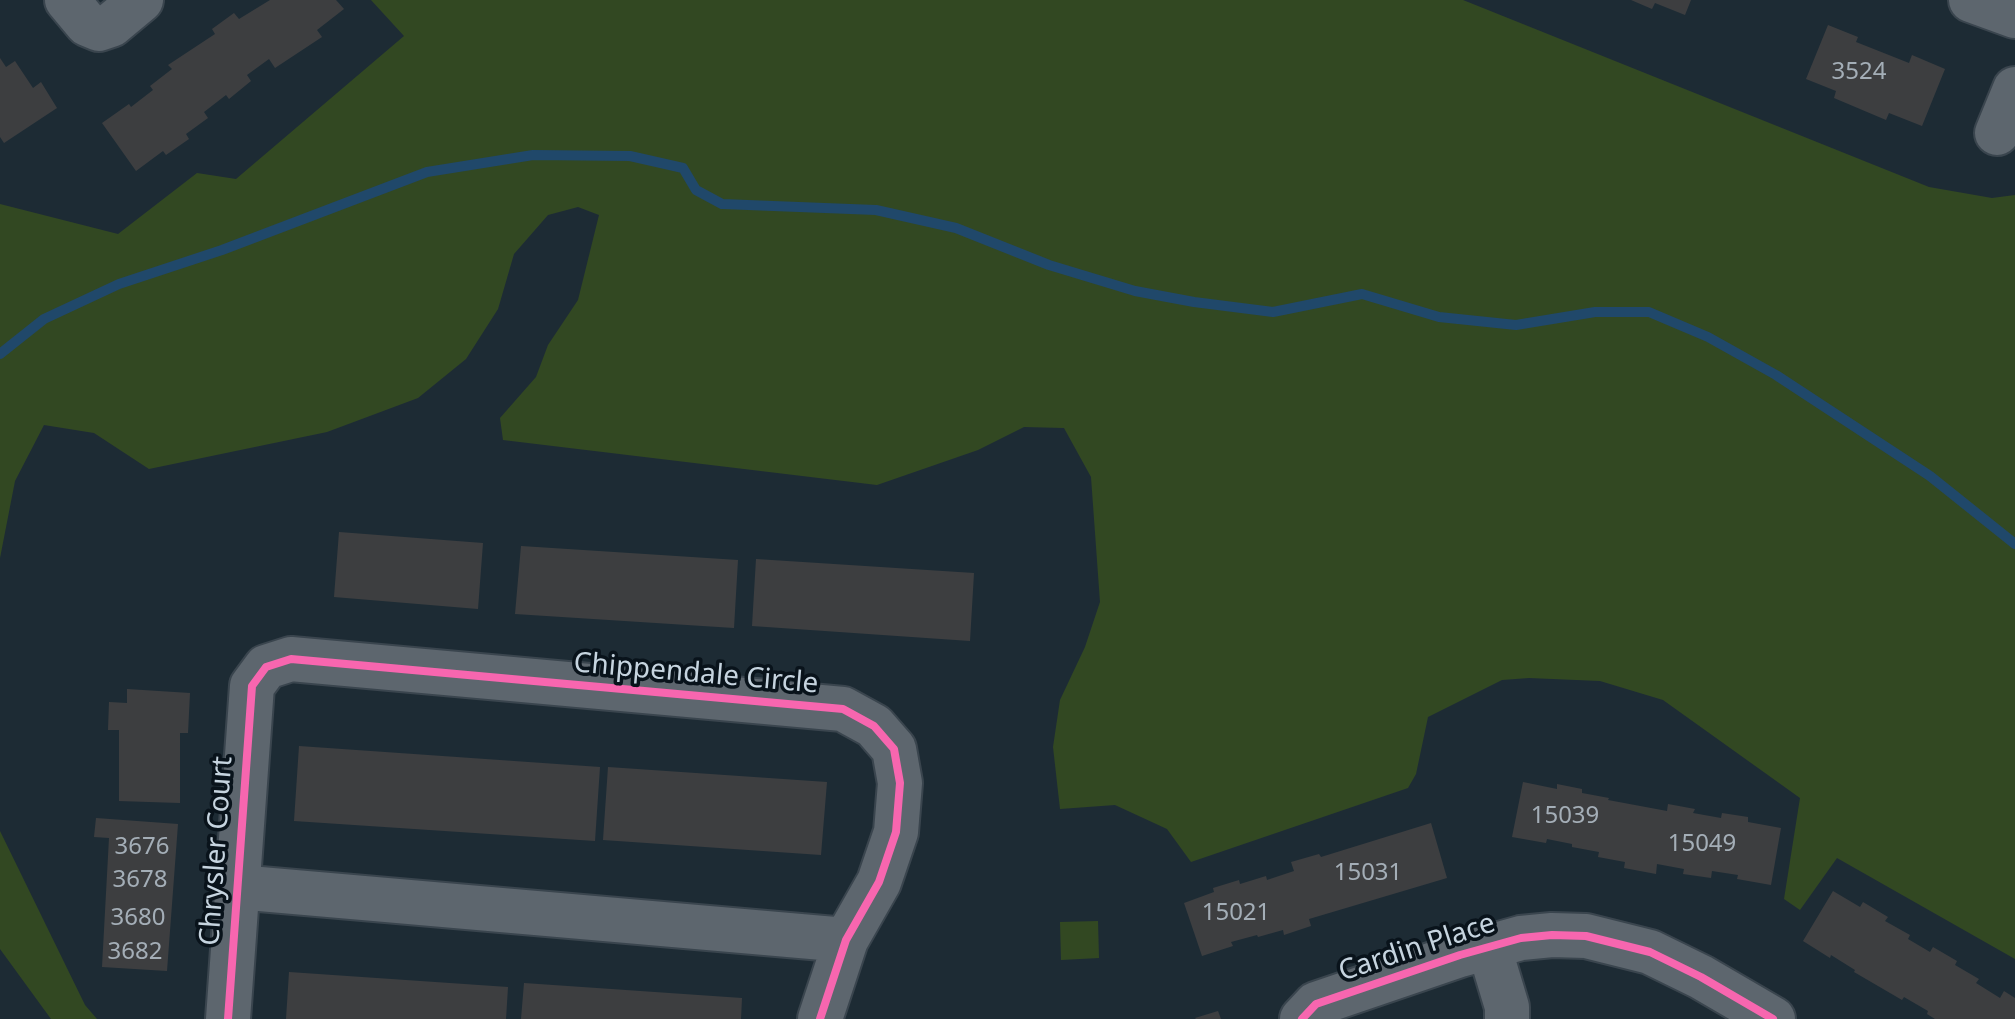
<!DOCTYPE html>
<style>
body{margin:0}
canvas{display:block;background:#1d2b34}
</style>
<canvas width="2015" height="1019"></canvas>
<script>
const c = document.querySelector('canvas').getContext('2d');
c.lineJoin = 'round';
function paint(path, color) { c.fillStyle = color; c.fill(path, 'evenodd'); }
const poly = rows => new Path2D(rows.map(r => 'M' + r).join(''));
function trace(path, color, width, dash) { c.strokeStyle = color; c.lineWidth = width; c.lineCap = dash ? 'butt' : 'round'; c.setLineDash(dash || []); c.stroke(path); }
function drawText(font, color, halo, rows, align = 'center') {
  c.font = font + ' "Noto Sans",sans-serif'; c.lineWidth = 7; c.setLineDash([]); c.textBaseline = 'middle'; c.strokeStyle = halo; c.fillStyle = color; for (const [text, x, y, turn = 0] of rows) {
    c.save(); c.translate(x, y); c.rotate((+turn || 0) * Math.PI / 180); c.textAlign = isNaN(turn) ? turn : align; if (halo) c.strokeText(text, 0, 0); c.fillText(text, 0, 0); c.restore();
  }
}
paint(poly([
 [371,0,1463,0,1929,187,1992,198,2015,195,2015,959,1837,858,1800,910,1784,899,1800,798,1663,700,1600,681,1529,678,1502,680,1428,717,1416,774,1408,788,1191,862,1167,829,1115,805,1060,809,1053,747,1060,700,1085,647,1100,602,1091,477,1064,428,1024,427,978,450,877,485,503,440,500,418,536,377,548,345,578,300,599,215,578,207,548,215,514,254,498,309,466,359,418,398,327,432,149,469,94,433,44,425,15,481,0,558,0,204,118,234,197,173,236,179,404,36],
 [0,831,85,1005,97,1019,51,1019,0,949],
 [1098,921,1099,958,1061,960,1060,922]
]), '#324822');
trace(poly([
 [0,354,44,319,119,284,222,250,427,172,533,155,630,156,683,168,696,190,722,204,876,210,956,228,1049,265,1135,291,1194,302,1273,312,1362,294,1439,317,1516,325,1595,312,1649,312,1708,337,1776,375,1930,476,2015,544]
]), '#20486a', 10);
paint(poly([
 [270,0,336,0,344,9,317,30,322,37,275,68,269,59,247,75,251,81,229,99,226,95,204,112,208,118,186,134,189,139,166,155,163,151,136,171,102,123,129,104,131,107,153,90,150,86,172,69,168,65,215,34,212,29,234,13,239,19],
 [1631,0,1691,0,1685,15,1655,3,1652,9],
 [1828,25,1858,37,1856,42,1909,63,1912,55,1945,69,1922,126,1889,113,1886,120,1834,98,1836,91,1806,79],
 [0,58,6,67,15,61,33,88,41,82,57,108,4,143,0,137],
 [339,532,483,543,478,609,334,597],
 [521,546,738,560,734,628,515,614],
 [756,559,974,573,970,641,752,626],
 [127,689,190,693,188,733,180,733,180,803,119,801,119,730,108,730,109,702,127,703],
 [299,746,600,767,595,841,294,821],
 [608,767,827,782,821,855,603,840],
 [1523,782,1557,789,1557,784,1582,789,1582,793,1609,798,1608,800,1667,811,1668,804,1695,809,1693,813,1721,818,1722,813,1748,817,1748,822,1781,828,1771,885,1737,879,1738,875,1712,871,1711,878,1683,874,1684,869,1657,864,1656,874,1624,868,1625,862,1598,857,1599,852,1572,847,1572,844,1547,839,1546,843,1512,837],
 [96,818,178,824,167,971,102,967,109,838,94,837],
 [1431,823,1447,878,1309,919,1311,926,1284,935,1283,930,1258,937,1257,935,1231,942,1233,946,1202,956,1184,903,1214,892,1213,888,1239,880,1240,884,1266,876,1267,880,1294,871,1291,862,1319,854,1321,857],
 [1833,891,1860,907,1863,902,1888,917,1885,921,1910,935,1908,939,1930,952,1933,947,1957,961,1955,965,1979,979,1976,983,2000,998,2004,991,2015,998,2015,1019,1935,1019,1927,1014,1928,1011,1904,997,1902,1000,1854,972,1855,970,1831,955,1830,958,1803,941],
 [289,972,508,987,506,1019,286,1019],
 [524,983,742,998,741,1019,521,1019],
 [1218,1011,1221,1019,1196,1019,1195,1018]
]), '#3d3e40');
const minor = poly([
 [67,0,87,24,99,29,111,25,141,0],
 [1971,0,2015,16],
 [1997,133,2015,89],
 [237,887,846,940],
 [1489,947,1507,1007,1507,1019],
 [228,1019,252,686,266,667,291,659,843,709,874,726,894,749,900,783,896,832,879,882,846,940,820,1019],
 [1302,1019,1316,1004,1460,955,1521,938,1552,935,1586,936,1650,952,1701,977,1773,1019]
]);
trace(minor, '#3a454e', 48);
trace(minor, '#5d666e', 44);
trace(poly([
 [228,1019,252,686,266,667,291,659,843,709,874,726,894,749,900,783,896,832,879,882,846,940,820,1019],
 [1302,1019,1316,1004,1460,955,1521,938,1552,935,1586,936,1650,952,1701,977,1773,1019]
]), '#f766af', 8);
drawText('24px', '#a4aeb7', null, [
 ["3524",1859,72],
 ["15039",1565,816],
 ["15049",1702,844],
 ["3676",142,847],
 ["15031",1368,873],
 ["3678",140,880],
 ["15021",1236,913],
 ["3680",138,918],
 ["3682",135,952]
]);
drawText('28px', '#c6d4df', '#09131b', [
 ["Chippendale Circle",696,674,5],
 ["Chrysler Court",217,851,-86],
 ["Cardin Place",1417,948,-18]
]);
</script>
